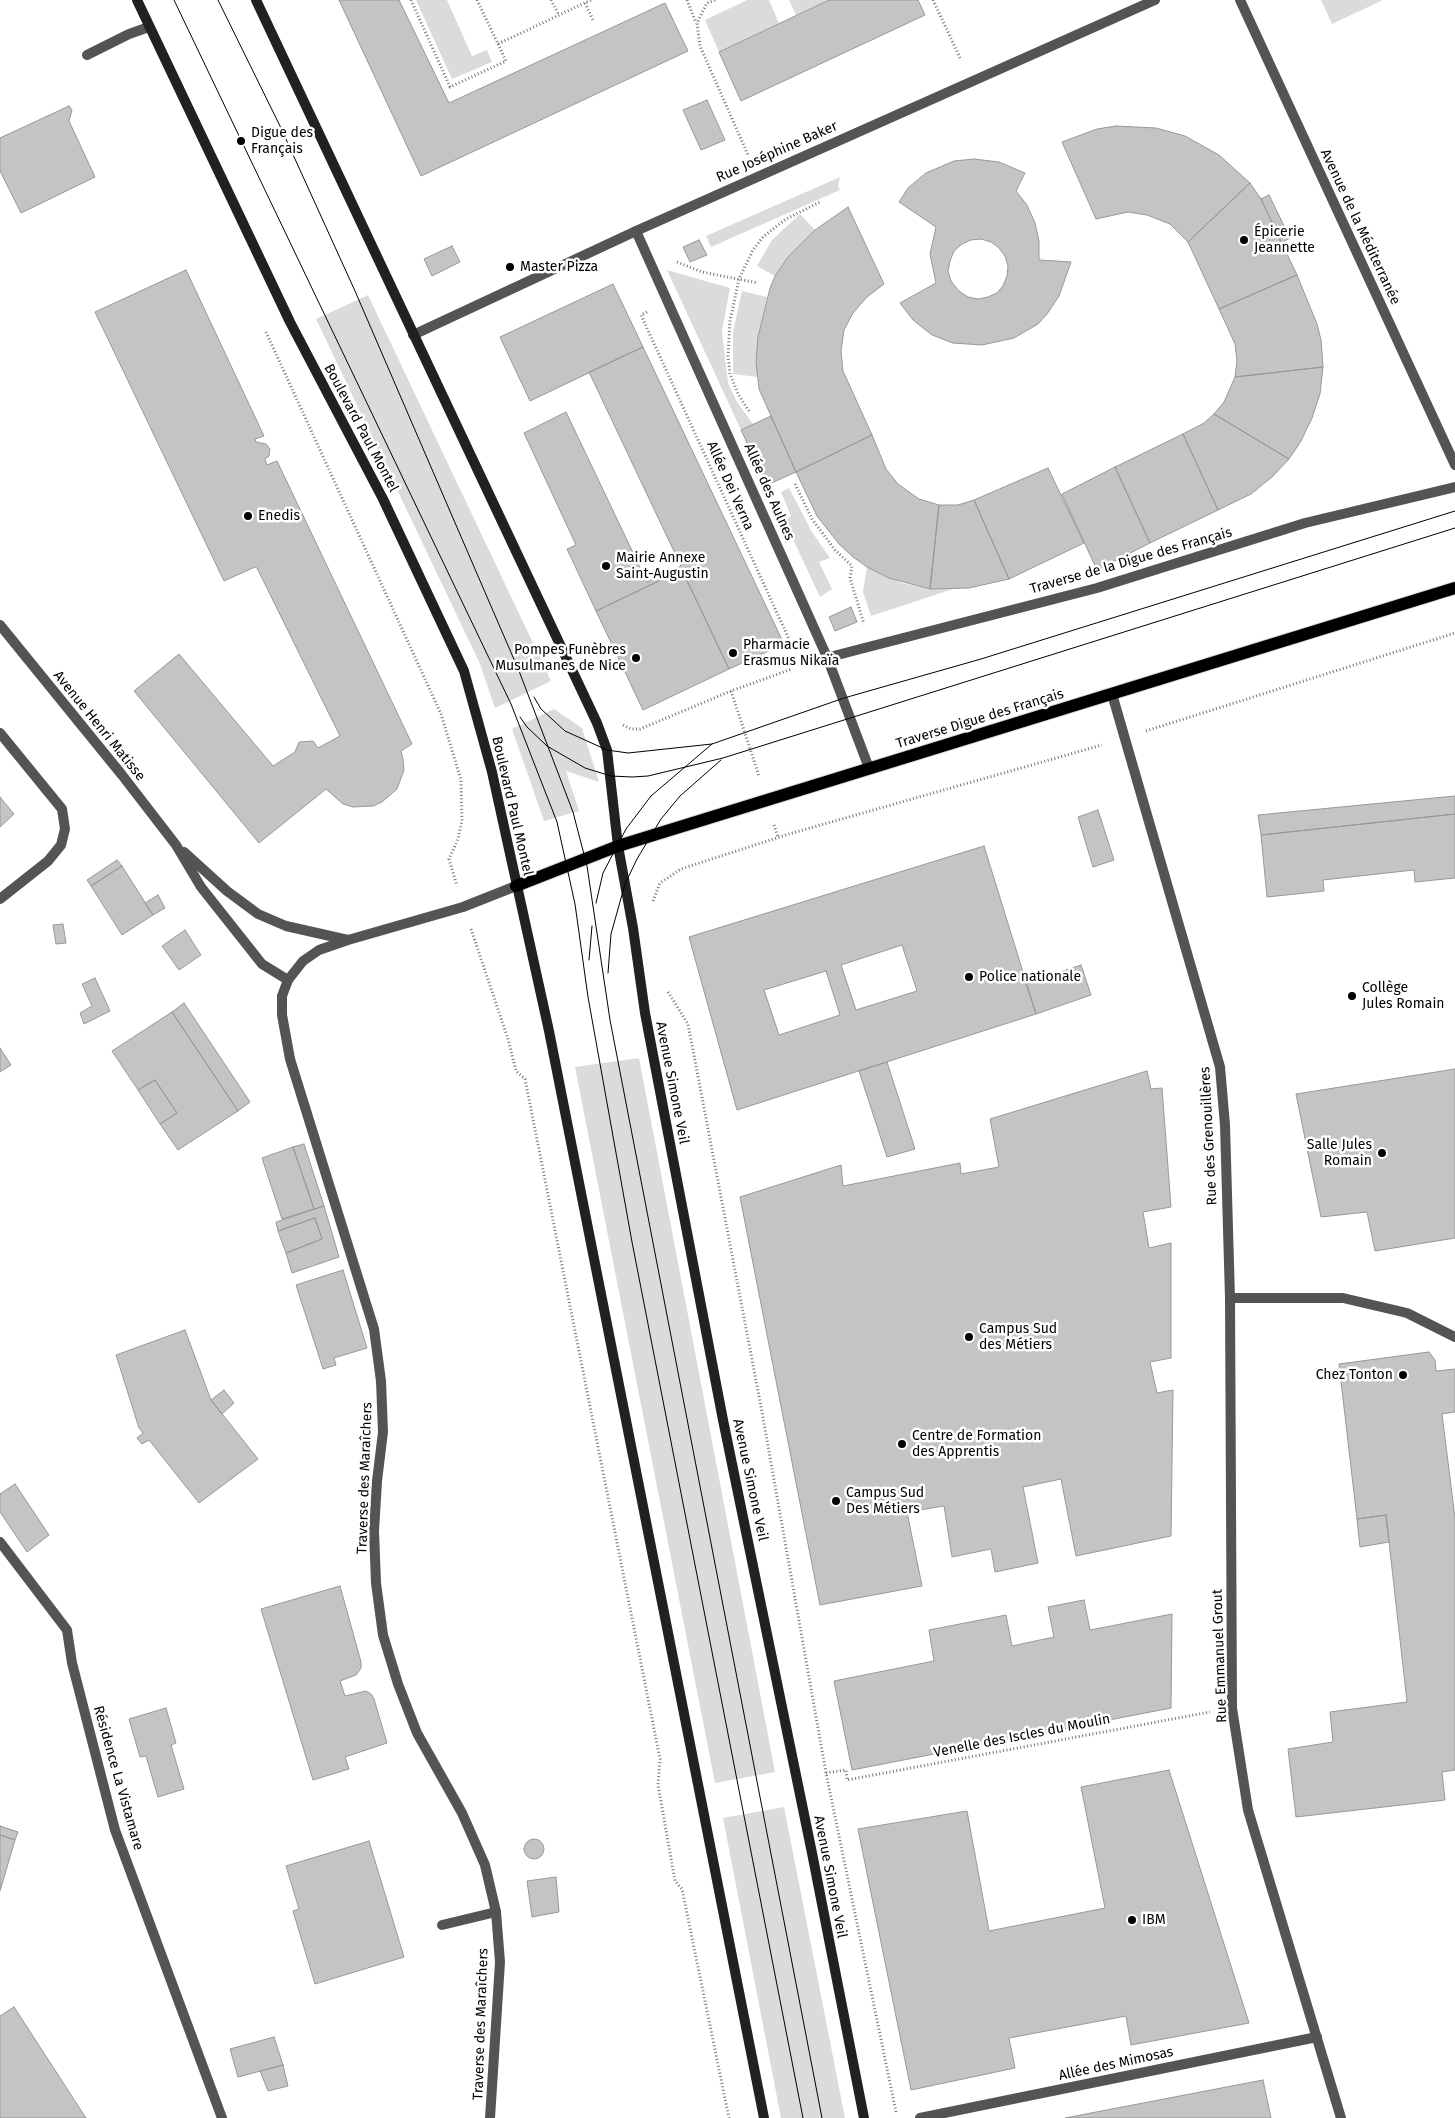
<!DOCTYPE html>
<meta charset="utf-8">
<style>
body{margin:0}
canvas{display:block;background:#fff}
</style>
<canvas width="1455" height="2118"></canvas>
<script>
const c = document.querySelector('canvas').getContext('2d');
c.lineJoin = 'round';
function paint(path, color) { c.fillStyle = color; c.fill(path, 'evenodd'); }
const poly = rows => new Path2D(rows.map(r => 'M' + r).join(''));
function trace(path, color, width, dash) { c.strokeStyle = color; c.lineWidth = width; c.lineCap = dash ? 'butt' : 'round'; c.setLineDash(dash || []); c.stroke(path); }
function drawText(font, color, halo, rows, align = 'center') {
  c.font = font + ' "Fira Sans",sans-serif'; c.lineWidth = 5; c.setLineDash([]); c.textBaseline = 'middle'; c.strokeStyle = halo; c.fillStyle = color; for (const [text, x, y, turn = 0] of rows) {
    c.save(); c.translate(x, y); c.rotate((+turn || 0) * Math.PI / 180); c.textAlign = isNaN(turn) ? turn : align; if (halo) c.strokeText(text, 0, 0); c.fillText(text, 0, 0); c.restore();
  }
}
paint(poly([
 [416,0,447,0,472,56,487,50,492,62,452,79],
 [747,0,769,0,779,23,719,52,705,20],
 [789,0,826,0,826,1,796,15],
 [1321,0,1381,0,1381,1,1332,24],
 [840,177,838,186,840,190,711,247,706,236],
 [800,214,815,230,788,257,775,276,757,266,772,240],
 [667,270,730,288,722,331,728,383,737,402,753,424,741,430],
 [742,291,767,297,758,337,757,377,733,374,733,332],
 [368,295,551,681,495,708,480,664,316,319],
 [789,488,812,532,830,558,819,562,832,589,820,597,784,520,791,516,781,492],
 [867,567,902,583,930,589,953,589,871,616,863,592],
 [554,709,582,728,599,782,566,771,579,811,544,821,512,729],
 [639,1058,775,1772,715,1783,575,1067],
 [784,1807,845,2118,781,2118,723,1818]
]), '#dbdbdb');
const building = poly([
 [339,0,399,0,449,103,665,3,688,51,421,176,339,0],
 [829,0,918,0,925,15,741,101,719,52,829,0],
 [707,100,725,140,701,150,683,110,707,100],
 [69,106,72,110,69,121,95,177,21,213,0,171,0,138,69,106],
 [1116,126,1156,128,1185,136,1219,155,1250,183,1188,242,1170,224,1147,215,1128,212,1096,219,1062,142,1097,129,1116,126],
 [974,159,999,162,1025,173,1016,191,1027,205,1035,223,1039,241,1039,260,1071,262,1059,296,1047,314,1038,324,1014,338,982,345,953,343,932,335,913,320,900,303,936,283,930,254,936,227,899,202,908,188,926,173,954,161,974,159],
 [981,239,991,242,999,248,1005,256,1008,266,1007,276,1003,286,997,293,988,297,978,299,968,297,959,291,951,281,948,271,950,261,954,251,962,244,971,240,981,239],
 [1250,183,1261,199,1297,275,1219,309,1188,242,1250,183],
 [1269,195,1290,238,1281,243,1261,199,1269,195],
 [848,207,884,284,867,297,853,313,844,330,841,351,843,371,872,435,796,472,759,389,756,362,758,337,770,288,775,276,788,257,815,230,848,207],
 [699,240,707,255,690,262,683,247,699,240],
 [452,246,460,262,432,276,424,259,452,246],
 [186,270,264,436,255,439,256,442,266,444,270,449,269,456,265,459,267,465,277,461,412,744,401,751,403,759,404,770,397,789,382,802,373,806,353,807,343,804,326,789,259,843,134,691,179,654,273,766,295,752,299,742,313,741,318,748,340,736,257,568,255,567,224,581,95,312,186,270],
 [1297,275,1317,324,1321,340,1323,367,1235,377,1237,361,1235,344,1219,309,1297,275],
 [613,284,643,347,530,401,500,337,613,284],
 [643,347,784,644,729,669,682,570,596,611,567,549,576,545,524,433,566,412,647,582,681,566,589,372,643,347],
 [1323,367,1320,394,1312,418,1301,441,1289,459,1214,414,1224,402,1235,377,1323,367],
 [1214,414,1289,459,1272,477,1251,494,1218,510,1183,434,1204,423,1214,414],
 [771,416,796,472,767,485,741,430,771,416],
 [1183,434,1218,510,1150,543,1115,467,1183,434],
 [872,435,886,469,898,484,919,499,939,505,930,589,889,578,867,567,853,557,839,544,817,516,796,472,872,435],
 [1115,467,1150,543,1097,570,1062,494,1115,467],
 [1048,468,1084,543,1009,579,974,500,1048,468],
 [974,500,1009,579,969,588,930,589,939,505,958,505,974,500],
 [682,570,729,669,643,710,596,611,682,570],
 [851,607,857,622,835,631,829,617,851,607],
 [1455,796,1455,814,1261,835,1258,815,1455,796],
 [0,797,14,814,0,827,0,797],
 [1098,810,1114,860,1093,867,1078,817,1098,810],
 [1455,814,1455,878,1415,882,1414,870,1323,880,1324,891,1267,897,1261,835,1455,814],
 [984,846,1036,1014,737,1110,689,937,984,846],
 [902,945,917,991,856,1010,841,965,902,945],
 [826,971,840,1015,779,1035,764,990,826,971],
 [117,860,122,866,91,886,87,880,117,860],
 [122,866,153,915,122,935,91,886,122,866],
 [158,895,165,908,153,915,145,903,158,895],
 [63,924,66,943,56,944,53,925,63,924],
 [185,930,201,955,179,970,162,946,185,930],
 [1081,965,1091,995,1036,1014,1026,984,1081,965],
 [95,978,110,1011,84,1024,80,1013,92,1006,82,984,95,978],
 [184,1003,250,1102,238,1111,172,1012,184,1003],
 [172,1012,238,1111,178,1150,160,1124,177,1113,155,1080,138,1090,112,1051,172,1012],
 [0,1048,11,1065,0,1072,0,1048],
 [887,1062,915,1149,887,1157,859,1071,887,1062],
 [1455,1069,1455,1238,1375,1251,1367,1212,1321,1217,1296,1094,1455,1069],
 [1147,1071,1151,1089,1162,1088,1171,1207,1143,1212,1149,1248,1171,1243,1171,1358,1150,1362,1157,1393,1173,1390,1171,1536,1076,1556,1061,1479,1023,1487,1038,1563,995,1572,991,1549,952,1557,944,1506,907,1512,922,1586,820,1605,740,1197,841,1165,843,1186,960,1163,961,1174,999,1167,990,1119,1147,1071],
 [155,1080,177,1113,160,1124,138,1090,155,1080],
 [304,1144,324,1206,314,1209,293,1147,304,1144],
 [293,1147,314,1209,282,1219,262,1158,293,1147],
 [324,1206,339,1257,292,1273,286,1253,322,1239,315,1218,278,1231,276,1222,324,1206],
 [315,1218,322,1239,286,1253,278,1231,315,1218],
 [343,1270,367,1348,334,1358,336,1365,323,1369,296,1285,343,1270],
 [185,1330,211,1400,258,1459,199,1503,149,1440,142,1444,137,1438,143,1433,139,1428,116,1355,185,1330],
 [1429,1352,1435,1360,1436,1371,1455,1369,1455,1412,1442,1414,1455,1518,1455,1770,1442,1772,1445,1800,1296,1817,1288,1749,1333,1742,1330,1712,1407,1702,1386,1515,1357,1519,1339,1364,1429,1352],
 [224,1390,234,1403,222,1414,211,1400,224,1390],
 [15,1484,49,1535,27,1552,0,1512,0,1494,15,1484],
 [1386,1515,1389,1542,1360,1547,1357,1519,1386,1515],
 [340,1586,361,1662,361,1668,356,1675,340,1681,345,1696,366,1691,371,1694,374,1699,387,1743,345,1757,349,1769,313,1780,261,1609,340,1586],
 [1084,1600,1090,1630,1172,1614,1171,1708,852,1770,834,1681,934,1661,929,1630,1006,1615,1012,1646,1054,1637,1048,1607,1084,1600],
 [166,1708,176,1743,171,1745,184,1789,158,1797,146,1756,140,1757,129,1719,166,1708],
 [1169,1770,1249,2023,1131,2045,1126,2016,1009,2038,1015,2068,911,2090,858,1829,967,1811,989,1931,1105,1908,1081,1787,1169,1770],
 [0,1826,18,1832,15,1840,0,1835,0,1826],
 [0,1835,15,1840,0,1891,0,1835],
 '524 1849a10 10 0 1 1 20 0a10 10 0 1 1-20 0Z',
 [369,1841,404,1957,315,1984,293,1911,299,1909,286,1866,369,1841],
 [556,1877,559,1912,532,1917,527,1881,556,1877],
 [14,2007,16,2010,86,2118,0,2118,0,2016,14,2007],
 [274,2037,283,2065,238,2077,230,2049,274,2037],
 [283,2065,288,2086,268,2091,260,2071,283,2065],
 [1263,2080,1271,2118,1065,2118,1263,2080]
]);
paint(building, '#c4c4c4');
trace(building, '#989898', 1);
const primary = poly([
 [516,886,618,846,1455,588]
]);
trace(primary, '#dbdbdb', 14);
trace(poly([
 [411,0,450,87,506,61,498,44],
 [477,0,498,44,591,0],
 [551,0,559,15],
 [687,0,696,23],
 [715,0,707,3,697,23,700,46,748,155],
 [933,0,961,60],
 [585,3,593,20],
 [677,262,702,272,758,283],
 [647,312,641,315,793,648],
 [266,332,441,714,461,780,462,821,458,839,449,859,457,886],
 [749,411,738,394,730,374,728,356,730,321,739,279,753,250,763,237,786,219,820,202],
 [795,484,812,519,835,550,852,566,850,578,864,624],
 [731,691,759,776],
 [623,725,631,729,640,729,731,691,792,669],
 [1146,731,1455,633],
 [774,825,778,837],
 [653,901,660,883,681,869,789,834,1102,745],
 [471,929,508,1039,516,1071,525,1079,660,1759,658,1785,675,1881,682,1889,729,2118],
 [668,992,688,1024,762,1412,826,1773,896,2112],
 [826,1773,846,1770,847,1780,1210,1712]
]), '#767676', 3, [1, 2.5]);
trace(poly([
 [87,55,129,34,149,27],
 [827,657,869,768],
 [442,1925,496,1912]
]), '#545454', 10);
trace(poly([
 [636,231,827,657],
 [814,661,1097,588,1305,523,1455,487],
 [920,2118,1317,2037]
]), '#545454', 10);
trace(poly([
 [1240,0,1455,465],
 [413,335,636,231,1155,0],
 [1112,694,1220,1067,1225,1125,1230,1298,1232,1708,1248,1810,1341,2118],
 [0,733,62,809,65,829,61,845,48,861,0,899],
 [288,980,282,996,282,1015,290,1059,374,1329,381,1381,383,1432,377,1481,374,1531,376,1583,383,1635,398,1684,417,1733,462,1813,485,1865,496,1912,500,1962,490,2118],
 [1230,1298,1343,1298,1407,1313,1455,1337],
 [0,1542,67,1630,72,1663,115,1830,222,2118]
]), '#545454', 10);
trace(poly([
 [0,625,122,775,176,845,201,887,262,964,288,980,303,961,319,950,348,940,463,907,516,886],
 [184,852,227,891,258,914,286,926,348,940]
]), '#545454', 10);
trace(poly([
 [137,0,290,322,383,499,464,671,492,772,549,1031,764,2118],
 [256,0,597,723,607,750,618,846,633,928,645,1013,723,1420,812,1853,864,2118]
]), '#212121', 10);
trace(primary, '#000', 12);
trace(poly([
 [174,0,511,704,557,822,575,904,588,997,632,1242,803,2118],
 [218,0,280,126,355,291,519,671,573,812,587,866,610,1020,822,2118],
 [534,697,541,709,565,731,607,750,628,753,712,744,844,698,981,659,1455,511],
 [520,717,527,727,547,746,585,768,611,776,632,777,648,776,723,758,1455,528],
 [596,903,603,873,626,829,651,796,712,744],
 [589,960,592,926],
 [608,973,611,934,625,884,637,859,661,819,680,796,721,760]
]), '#000', 1);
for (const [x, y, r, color] of [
 [241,141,5,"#000"],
 [1244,240,5,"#000"],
 [510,267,5,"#000"],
 [248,516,5,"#000"],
 [606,566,5,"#000"],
 [733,653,5,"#000"],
 [636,658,5,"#000"],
 [969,977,5,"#000"],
 [1352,996,5,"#000"],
 [1382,1153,5,"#000"],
 [969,1337,5,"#000"],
 [1403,1375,5,"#000"],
 [902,1444,5,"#000"],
 [836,1501,5,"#000"],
 [1132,1920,5,"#000"]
]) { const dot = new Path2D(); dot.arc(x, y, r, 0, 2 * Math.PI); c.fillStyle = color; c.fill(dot); trace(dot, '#fff', 2); }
drawText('14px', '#000', '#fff', [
 ["Digue des",251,133],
 ["Français",251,149],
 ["Épicerie",1254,232],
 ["Jeannette",1254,248],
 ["Master Pizza",520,267],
 ["Enedis",258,516],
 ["Mairie Annexe",616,558],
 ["Saint-Augustin",616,574],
 ["Pharmacie",743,645],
 ["Erasmus Nikaïa",743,661],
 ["Pompes Funèbres",626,650,"right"],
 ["Musulmanes de Nice",626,666,"right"],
 ["Police nationale",979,977],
 ["Collège",1362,988],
 ["Jules Romain",1362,1004],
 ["Salle Jules",1372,1145,"right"],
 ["Romain",1372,1161,"right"],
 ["Campus Sud",979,1329],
 ["des Métiers",979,1345],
 ["Chez Tonton",1393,1375,"right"],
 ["Centre de Formation",912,1436],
 ["des Apprentis",912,1452],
 ["Campus Sud",846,1493],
 ["Des Métiers",846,1509],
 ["IBM",1142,1920]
], 'left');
drawText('14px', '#000', '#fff', [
 ["Rue Joséphine Baker",777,152,-24],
 ["Avenue de la Méditerranée",1360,227,65],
 ["Boulevard Paul Montel",361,428,62],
 ["Allée Dei Verna",730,486,66],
 ["Allée des Aulnes",769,492,66],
 ["Traverse de la Digue des Français",1131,561,-16],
 ["Traverse Digue des Français",980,719,-17],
 ["Avenue Henri Matisse",99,726,51],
 ["Boulevard Paul Montel",512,806,77],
 ["Avenue Simone Veil",672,1083,79],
 ["Rue des Grenouillères",1209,1136,-93],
 ["Traverse des Maraîchers",365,1478,-88],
 ["Avenue Simone Veil",750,1480,78],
 ["Rue Emmanuel Grout",1220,1656,-92],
 ["Venelle des Iscles du Moulin",1022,1736,-11],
 ["Résidence La Vistamare",118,1778,74],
 ["Avenue Simone Veil",830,1877,79],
 ["Traverse des Maraîchers",481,2024,-88],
 ["Allée des Mimosas",1116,2064,-12]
]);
</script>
